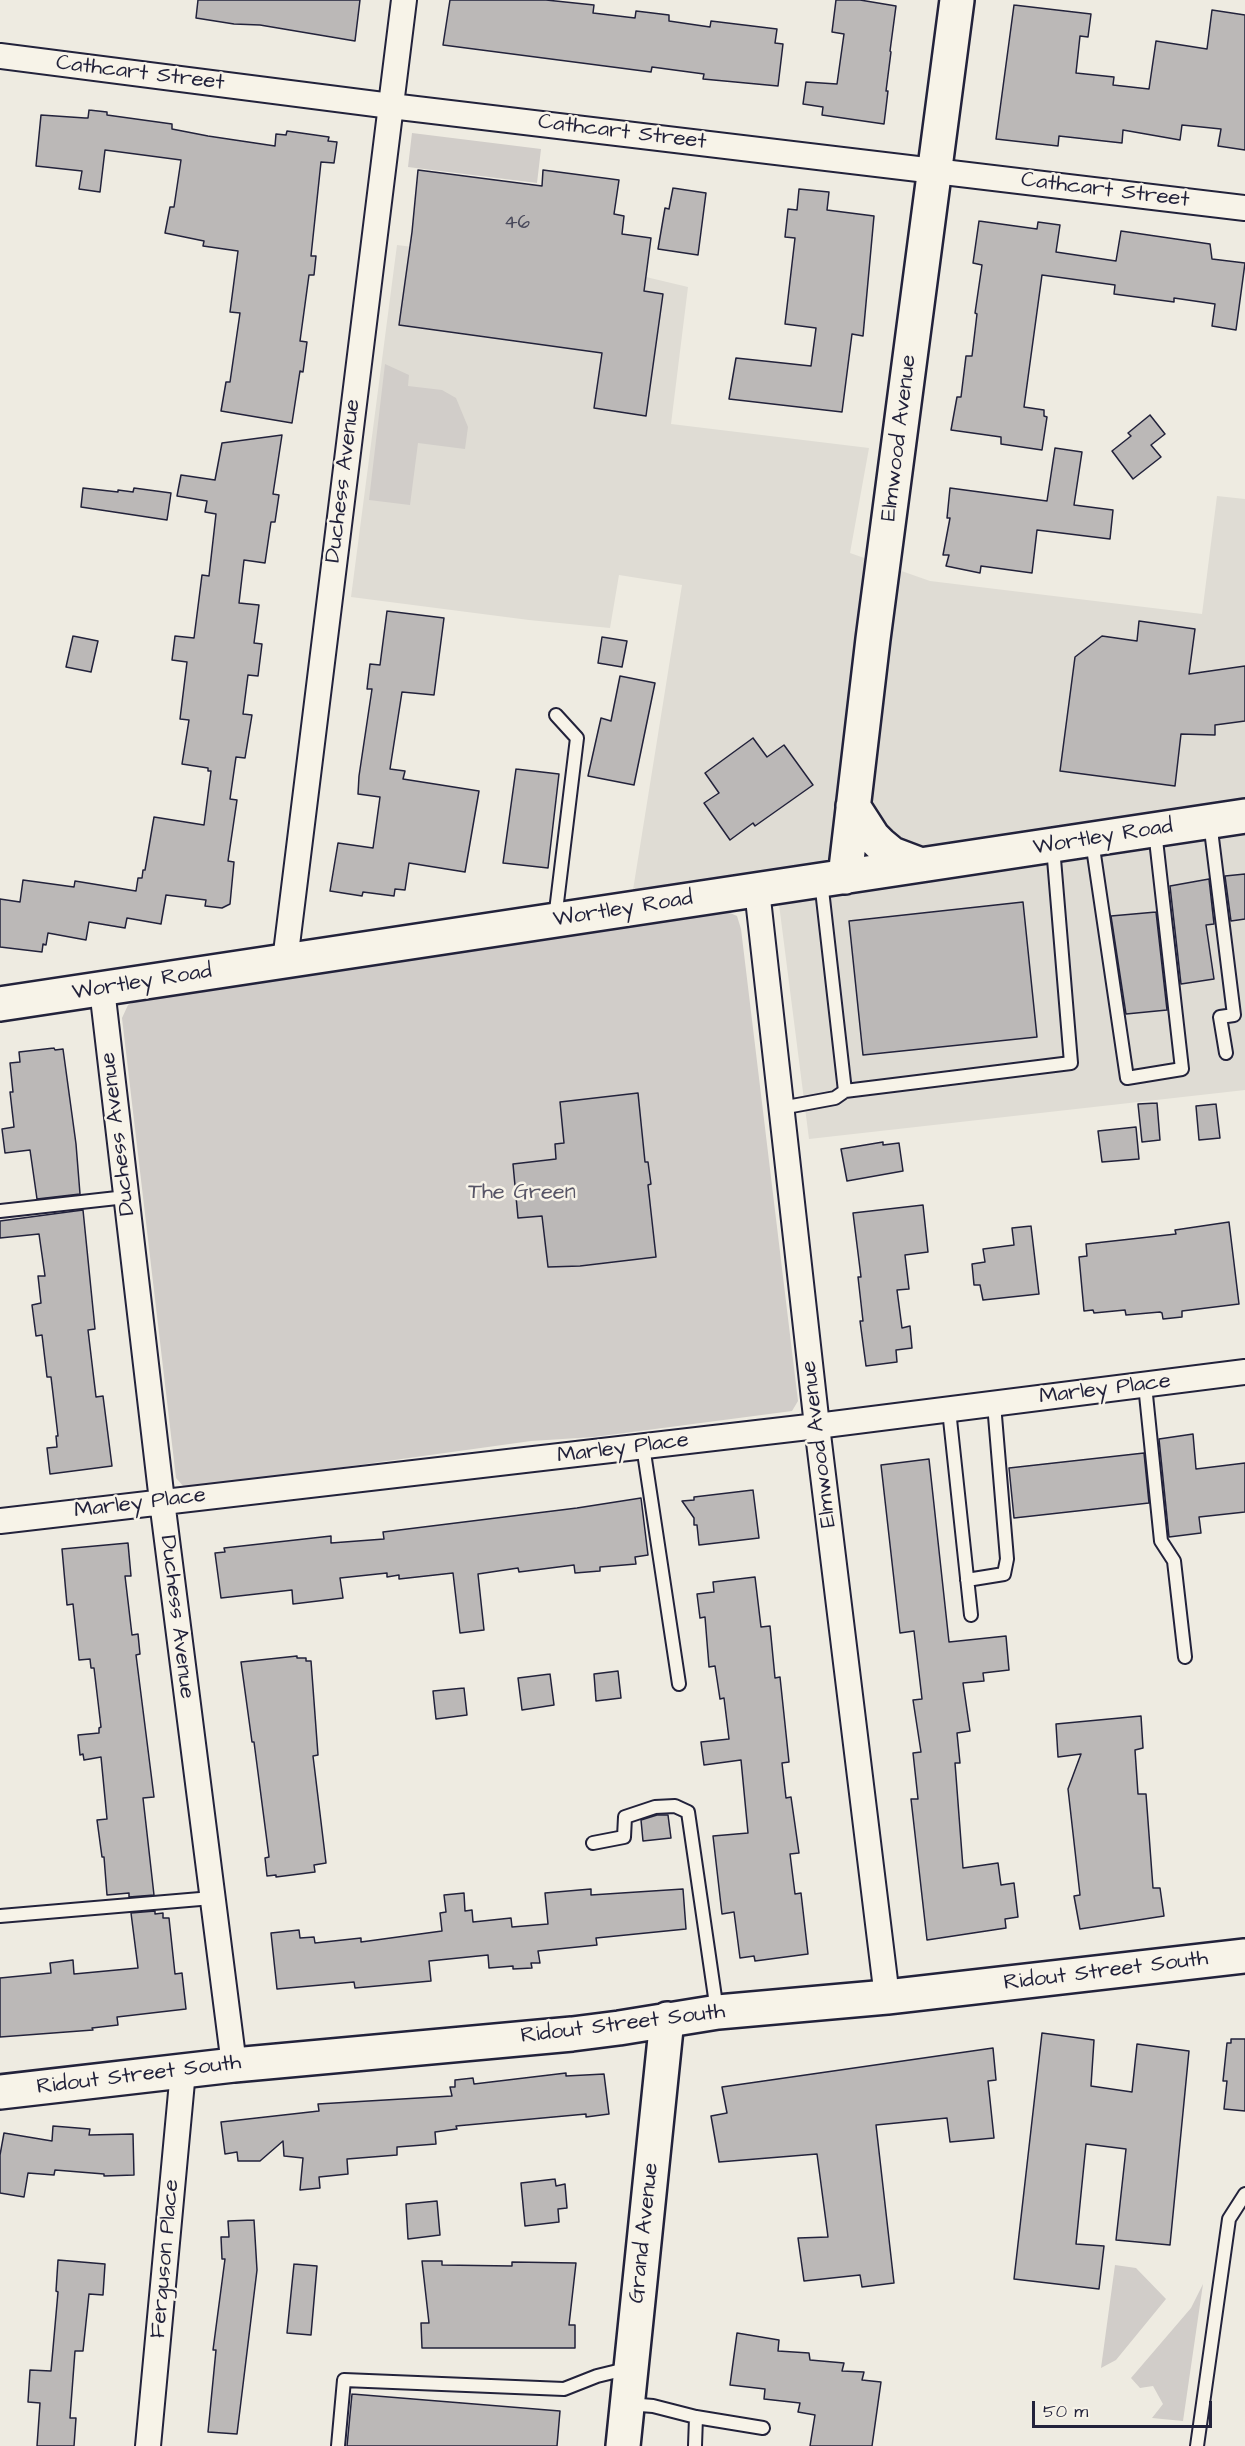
<!DOCTYPE html>
<style>
body{margin:0}
#map{position:relative;width:1245px;height:2446px;overflow:hidden;background:#eeebe1;font-family:"Architects Daughter",sans-serif}
canvas{display:block}
.scale{position:absolute;left:1032px;top:2401px;width:180px;height:27px;box-sizing:border-box;border:3px solid #22223b;border-top:0;padding-left:8px;font-size:18px;line-height:21px;white-space:nowrap;color:#22223b;-webkit-text-stroke:4px #f7f3e8;paint-order:stroke}
</style>
<div id="map">
<canvas width="1245" height="2446"></canvas>
<div class="scale">50 m</div>
</div>
<script>
const c = document.querySelector('canvas').getContext('2d');
c.lineJoin = 'round';
function paint(path, color) { c.fillStyle = color; c.fill(path, 'evenodd'); }
const poly = rows => new Path2D(rows.map(r => 'M' + r).join(''));
function trace(path, color, width, dash) { c.strokeStyle = color; c.lineWidth = width; c.lineCap = dash ? 'butt' : 'round'; c.setLineDash(dash || []); c.stroke(path); }
function drawText(font, color, halo, rows, align = 'center') {
  c.font = font + ' "Architects Daughter",sans-serif'; c.lineWidth = 5; c.setLineDash([]); c.textBaseline = 'middle'; c.strokeStyle = halo; c.fillStyle = color; for (const [text, x, y, turn = 0] of rows) {
    c.save(); c.translate(x, y); c.rotate((+turn || 0) * Math.PI / 180); c.textAlign = isNaN(turn) ? turn : align; if (halo) c.strokeText(text, 0, 0); c.fillText(text, 0, 0); c.restore();
  }
}
paint(poly([
 [397,245,646,277,688,287,671,424,869,448,850,553,930,581,1202,614,1217,496,1245,499,1245,1090,809,1139,775,873,633,890,682,585,619,575,610,628,529,620,351,597]
]), '#dfdcd4');
paint(poly([
 [412,133,541,149,537,183,408,167],
 [385,364,409,375,408,386,442,390,456,398,468,427,465,449,418,443,410,505,369,500],
 [728,912,737,916,741,929,798,1401,792,1411,594,1437,531,1441,200,1487,184,1487,176,1478,122,1018,128,1005,139,1000],
 [1115,2265,1136,2268,1166,2299,1116,2360,1101,2368],
 [1203,2284,1183,2421,1152,2418,1163,2404,1153,2386,1140,2388,1131,2378,1191,2308]
]), '#d1cdc9');
const building = poly([
 [198,0,360,0,355,41,260,25,234,24,196,18,198,0],
 [450,0,546,0,594,5,593,13,635,18,636,11,669,15,669,21,710,27,711,21,777,29,775,43,783,44,778,86,703,79,704,74,652,67,651,72,443,45,450,0],
 [836,0,860,0,896,6,890,51,891,52,886,91,888,91,884,124,822,115,823,107,803,104,806,82,837,84,844,34,832,32,836,0],
 [1014,5,1091,14,1088,37,1080,36,1076,73,1114,77,1113,85,1149,89,1156,41,1207,49,1212,10,1245,15,1245,150,1218,146,1221,129,1182,125,1180,140,1123,130,1122,143,1059,136,1058,146,996,139,1014,5],
 [89,110,107,112,107,115,172,124,172,129,208,136,275,146,276,134,286,135,287,131,329,137,328,141,337,142,334,163,321,162,311,256,316,256,314,275,309,275,300,341,307,342,303,372,300,371,292,423,221,411,226,382,230,382,240,313,230,312,238,251,203,246,204,241,165,233,170,207,174,207,181,160,105,150,100,192,79,189,82,171,36,166,41,115,85,118,88,118,89,110],
 [418,170,542,186,543,170,619,180,614,214,624,216,622,234,651,238,644,291,663,294,646,416,594,408,602,353,399,325,412,232,418,170],
 [673,188,706,193,698,255,658,249,665,208,669,209,673,188],
 [799,189,829,192,827,210,874,216,863,336,852,334,842,412,729,399,736,358,811,366,816,328,785,324,795,238,785,237,788,209,797,210,799,189],
 [979,221,1037,229,1038,222,1060,225,1056,252,1116,261,1121,231,1210,244,1212,259,1245,263,1236,330,1212,326,1215,304,1174,298,1174,302,1114,294,1115,285,1042,275,1024,407,1044,410,1044,416,1047,417,1042,450,1001,444,1001,437,951,430,957,397,961,397,966,356,972,356,977,314,975,313,982,265,973,263,979,221],
 [1150,415,1165,434,1151,445,1161,457,1133,479,1112,451,1131,436,1128,433,1150,415],
 [282,435,273,494,279,495,275,522,271,522,265,563,244,560,239,603,259,605,254,643,262,644,258,676,248,675,243,714,252,715,245,758,236,757,230,799,237,800,228,861,234,862,230,904,222,908,205,906,206,900,166,895,161,924,127,918,125,928,89,922,86,940,48,933,46,945,43,944,42,952,0,947,0,899,20,902,23,880,74,887,75,881,136,891,138,878,142,878,143,870,145,870,154,817,204,825,211,771,208,771,208,768,182,764,189,720,180,719,187,662,172,660,175,636,194,638,202,575,209,576,216,514,205,512,207,501,177,496,181,475,215,480,222,443,282,435],
 [1055,448,1082,452,1074,505,1113,510,1110,539,1037,530,1032,573,981,566,980,573,946,566,949,555,943,555,950,518,947,518,950,488,1047,501,1055,448],
 [83,488,118,492,118,490,133,492,134,488,171,493,167,520,81,507,83,488],
 [387,611,444,618,434,695,402,692,390,769,405,771,403,779,479,791,465,872,409,863,405,890,395,889,394,896,363,892,362,896,330,891,338,843,373,848,380,797,358,794,359,776,372,689,367,689,370,664,380,665,387,611],
 [1139,621,1195,629,1189,674,1245,666,1245,721,1215,725,1215,735,1181,734,1175,786,1060,771,1075,657,1102,636,1137,641,1139,621],
 [73,636,98,641,91,672,66,667,73,636],
 [602,637,627,641,622,667,598,663,602,637],
 [620,676,655,683,634,785,588,776,601,718,611,721,620,676],
 [753,738,767,757,784,745,813,785,755,826,753,823,730,840,704,803,719,793,705,773,753,738],
 [516,769,559,774,548,868,503,863,516,769],
 [1245,874,1245,919,1231,921,1225,876,1245,874],
 [1209,879,1214,924,1206,925,1214,979,1181,984,1170,886,1209,879],
 [1023,902,1037,1037,863,1055,849,921,1023,902],
 [1156,912,1167,1010,1126,1014,1111,916,1156,912],
 [54,1048,55,1050,63,1049,76,1144,80,1194,37,1199,30,1150,5,1153,2,1129,14,1127,10,1092,13,1092,10,1063,20,1062,19,1052,54,1048],
 [638,1093,645,1162,648,1162,651,1184,648,1185,656,1257,580,1266,548,1267,542,1216,518,1218,513,1164,556,1159,555,1144,564,1143,560,1102,638,1093],
 [1157,1103,1160,1140,1142,1142,1138,1104,1157,1103],
 [1216,1104,1220,1138,1199,1140,1196,1106,1216,1104],
 [1136,1127,1139,1159,1102,1162,1098,1131,1136,1127],
 [883,1142,883,1145,899,1143,903,1171,847,1181,841,1149,883,1142],
 [923,1205,928,1252,905,1255,909,1289,897,1290,902,1328,910,1326,912,1348,896,1350,897,1362,866,1366,860,1321,863,1321,858,1277,861,1277,853,1213,923,1205],
 [83,1210,95,1329,88,1330,96,1397,103,1396,112,1466,50,1474,47,1448,57,1447,56,1436,58,1436,51,1377,47,1377,42,1335,36,1336,32,1305,41,1303,38,1276,45,1276,39,1234,0,1238,0,1221,83,1210],
 [1229,1222,1239,1304,1182,1311,1182,1317,1163,1319,1162,1313,1160,1312,1126,1315,1125,1310,1094,1313,1093,1310,1084,1311,1079,1257,1087,1256,1086,1244,1176,1234,1175,1230,1229,1222],
 [1031,1226,1039,1294,983,1300,980,1285,974,1285,972,1264,985,1262,983,1249,1014,1245,1012,1228,1031,1226],
 [1193,1434,1196,1469,1245,1463,1245,1512,1199,1517,1201,1533,1169,1537,1159,1439,1193,1434],
 [1144,1453,1149,1503,1014,1518,1009,1468,1144,1453],
 [929,1459,949,1642,1006,1636,1009,1670,983,1673,984,1681,963,1683,970,1731,957,1733,960,1763,955,1763,963,1868,998,1863,1001,1885,1014,1883,1018,1917,1005,1919,1006,1928,927,1940,911,1799,918,1799,913,1753,921,1752,913,1700,922,1699,914,1631,900,1633,881,1465,929,1459],
 [753,1490,759,1538,699,1545,697,1525,694,1525,694,1518,682,1501,694,1500,694,1497,753,1490],
 [641,1498,648,1555,635,1557,636,1564,600,1567,600,1571,575,1573,574,1565,519,1572,518,1568,478,1574,484,1630,460,1633,453,1573,399,1579,399,1575,387,1577,387,1573,340,1578,343,1598,293,1604,292,1590,221,1598,215,1553,225,1552,224,1548,331,1536,331,1543,384,1539,383,1532,577,1508,641,1498],
 [128,1543,131,1576,125,1576,132,1635,138,1634,140,1654,136,1655,154,1797,143,1798,154,1895,129,1897,129,1893,107,1895,104,1857,102,1857,97,1820,107,1819,101,1757,84,1760,83,1754,80,1755,78,1735,99,1733,99,1728,101,1727,94,1668,91,1668,90,1659,79,1660,73,1604,67,1605,62,1549,128,1543],
 [755,1577,761,1627,770,1626,775,1678,780,1677,789,1762,782,1763,786,1798,791,1797,799,1853,790,1854,795,1894,801,1893,808,1954,755,1961,754,1956,740,1958,734,1912,722,1914,713,1836,748,1833,741,1760,704,1765,701,1742,729,1739,724,1698,720,1699,715,1666,709,1667,705,1617,700,1618,697,1594,714,1592,713,1582,755,1577],
 [297,1656,297,1658,306,1658,306,1661,311,1661,318,1755,313,1756,326,1863,314,1865,315,1872,276,1877,276,1875,267,1876,265,1858,269,1857,254,1742,252,1742,241,1662,297,1656],
 [618,1671,621,1698,596,1701,594,1674,618,1671],
 [550,1674,554,1705,522,1710,518,1678,550,1674],
 [464,1688,467,1715,436,1719,433,1691,464,1688],
 [1141,1716,1143,1748,1135,1750,1138,1794,1146,1794,1153,1888,1160,1888,1164,1916,1080,1929,1074,1896,1080,1895,1068,1789,1081,1754,1058,1757,1056,1724,1141,1716],
 [657,1815,668,1815,671,1838,643,1841,641,1820,657,1815],
 [591,1889,591,1895,683,1889,686,1929,596,1938,597,1945,538,1951,540,1963,531,1963,532,1968,513,1969,513,1966,489,1968,488,1955,429,1961,431,1981,355,1988,354,1982,277,1989,271,1933,299,1930,300,1938,314,1937,315,1943,361,1938,361,1942,442,1931,440,1913,446,1912,444,1895,464,1893,465,1911,472,1910,473,1922,511,1918,512,1927,548,1924,545,1893,591,1889],
 [155,1911,155,1914,163,1913,163,1918,169,1918,175,1974,182,1973,186,2009,117,2017,118,2025,92,2028,93,2030,0,2037,0,1978,51,1973,50,1963,73,1960,74,1974,138,1968,131,1913,155,1911],
 [1042,2033,1094,2040,1091,2086,1132,2092,1137,2044,1189,2051,1170,2245,1116,2240,1126,2149,1086,2144,1076,2244,1104,2246,1099,2289,1014,2279,1042,2033],
 [1231,2039,1245,2039,1245,2111,1224,2109,1227,2081,1223,2081,1227,2043,1231,2043,1231,2039],
 [993,2048,996,2080,988,2081,994,2138,950,2142,947,2118,876,2125,894,2283,862,2287,860,2275,804,2281,798,2238,828,2237,817,2154,719,2162,711,2116,727,2113,722,2087,993,2048],
 [566,2073,566,2076,604,2074,609,2114,586,2117,586,2114,456,2126,457,2129,435,2132,436,2144,397,2147,397,2155,347,2159,348,2174,319,2177,320,2188,300,2190,303,2158,284,2156,283,2141,260,2161,238,2161,237,2152,225,2154,221,2122,319,2111,318,2104,452,2096,450,2087,455,2087,455,2080,473,2078,474,2084,566,2073],
 [53,2126,90,2129,89,2135,133,2134,134,2175,104,2176,104,2174,55,2170,54,2175,28,2173,24,2197,0,2193,0,2155,4,2133,52,2141,53,2126],
 [555,2179,556,2186,565,2184,567,2208,558,2209,559,2222,525,2226,521,2183,555,2179],
 [437,2201,440,2235,408,2239,406,2204,437,2201],
 [254,2220,257,2270,237,2434,208,2432,216,2350,213,2350,225,2259,222,2259,221,2237,229,2237,228,2221,254,2220],
 [58,2260,105,2264,103,2295,89,2294,83,2351,75,2351,70,2418,76,2418,74,2446,37,2446,40,2403,28,2402,30,2370,51,2371,58,2292,56,2291,58,2260],
 [422,2261,442,2261,442,2265,512,2266,512,2262,576,2263,569,2325,575,2325,575,2348,422,2348,421,2323,429,2323,422,2261],
 [294,2264,317,2266,311,2335,287,2333,294,2264],
 [737,2333,779,2340,778,2351,809,2353,810,2360,844,2363,842,2371,864,2372,862,2380,881,2382,872,2446,810,2446,815,2415,798,2412,800,2403,764,2399,765,2389,730,2385,737,2333],
 [352,2394,560,2411,557,2446,347,2446,352,2394]
]);
paint(building, '#bbb8b7');
trace(building, '#22223b', 1.5);
const lane = poly([
 [1210,822,1234,1015,1220,1017,1226,1053],
 [1092,841,1127,1078,1182,1069,1155,831],
 [821,881,845,1091,1071,1063,1053,847],
 [555,919,577,738,556,715],
 [781,1108,835,1098,845,1091],
 [0,1211,126,1197],
 [1145,1385,1161,1541,1174,1561,1185,1657],
 [949,1410,971,1615],
 [643,1446,679,1684],
 [967,1580,1004,1574,1007,1559,994,1404],
 [593,1843,624,1837,625,1817,655,1807,675,1806,688,1812,717,2011],
 [0,1916,212,1898],
 [628,2404,653,2406,696,2417,763,2428],
 [338,2446,344,2380,564,2389,597,2376,630,2368],
 [695,2446,696,2417],
 [1197,2446,1229,2219,1245,2194]
]);
const street = poly([
 [0,56,391,106,1245,208],
 [757,890,817,1426,887,1997],
 [285,961,404,0],
 [102,989,162,1501,234,2065],
 [0,1521,817,1426,1245,1372],
 [148,2446,183,2071]
]);
const secondary = poly([
 [853,806,873,837,880,844,892,854,921,865],
 [845,877,873,639,957,0],
 [0,1004,1245,816],
 [0,2092,234,2065,572,2034,619,2028,718,2012,887,1997,1245,1956],
 [623,2446,667,2019]
]);
trace(lane, '#22223b', 16);
trace(street, '#22223b', 28);
trace(secondary, '#22223b', 38);
trace(lane, '#f7f3e8', 12);
trace(street, '#f7f3e8', 24);
trace(secondary, '#f7f3e8', 33);
drawText('20px', '#48485a', null, [
 ["46",517,224]
]);
drawText('22px', '#22223b', '#f7f3e8', [
 ["Cathcart Street",140,74,7],
 ["Cathcart Street",622,133,7],
 ["Cathcart Street",1105,191,7],
 ["Elmwood Avenue",900,438,-83],
 ["Duchess Avenue",344,481,-83],
 ["Wortley Road",1103,838,-9],
 ["Wortley Road",623,910,-9],
 ["Wortley Road",142,983,-9],
 ["Duchess Avenue",119,1134,-97],
 ["Marley Place",1105,1390,-7],
 ["Elmwood Avenue",820,1444,-97],
 ["Marley Place",623,1449,-7],
 ["Marley Place",140,1504,-7],
 ["Duchess Avenue",176,1617,83],
 ["Ridout Street South",1106,1972,-7],
 ["Ridout Street South",623,2025,-7],
 ["Ridout Street South",139,2076,-7],
 ["Grand Avenue",645,2233,-84],
 ["Ferguson Place",166,2259,-85]
]);
drawText('22px', '#575566', '#f7f3e8', [
 ["The Green",522,1193]
]);
</script>
